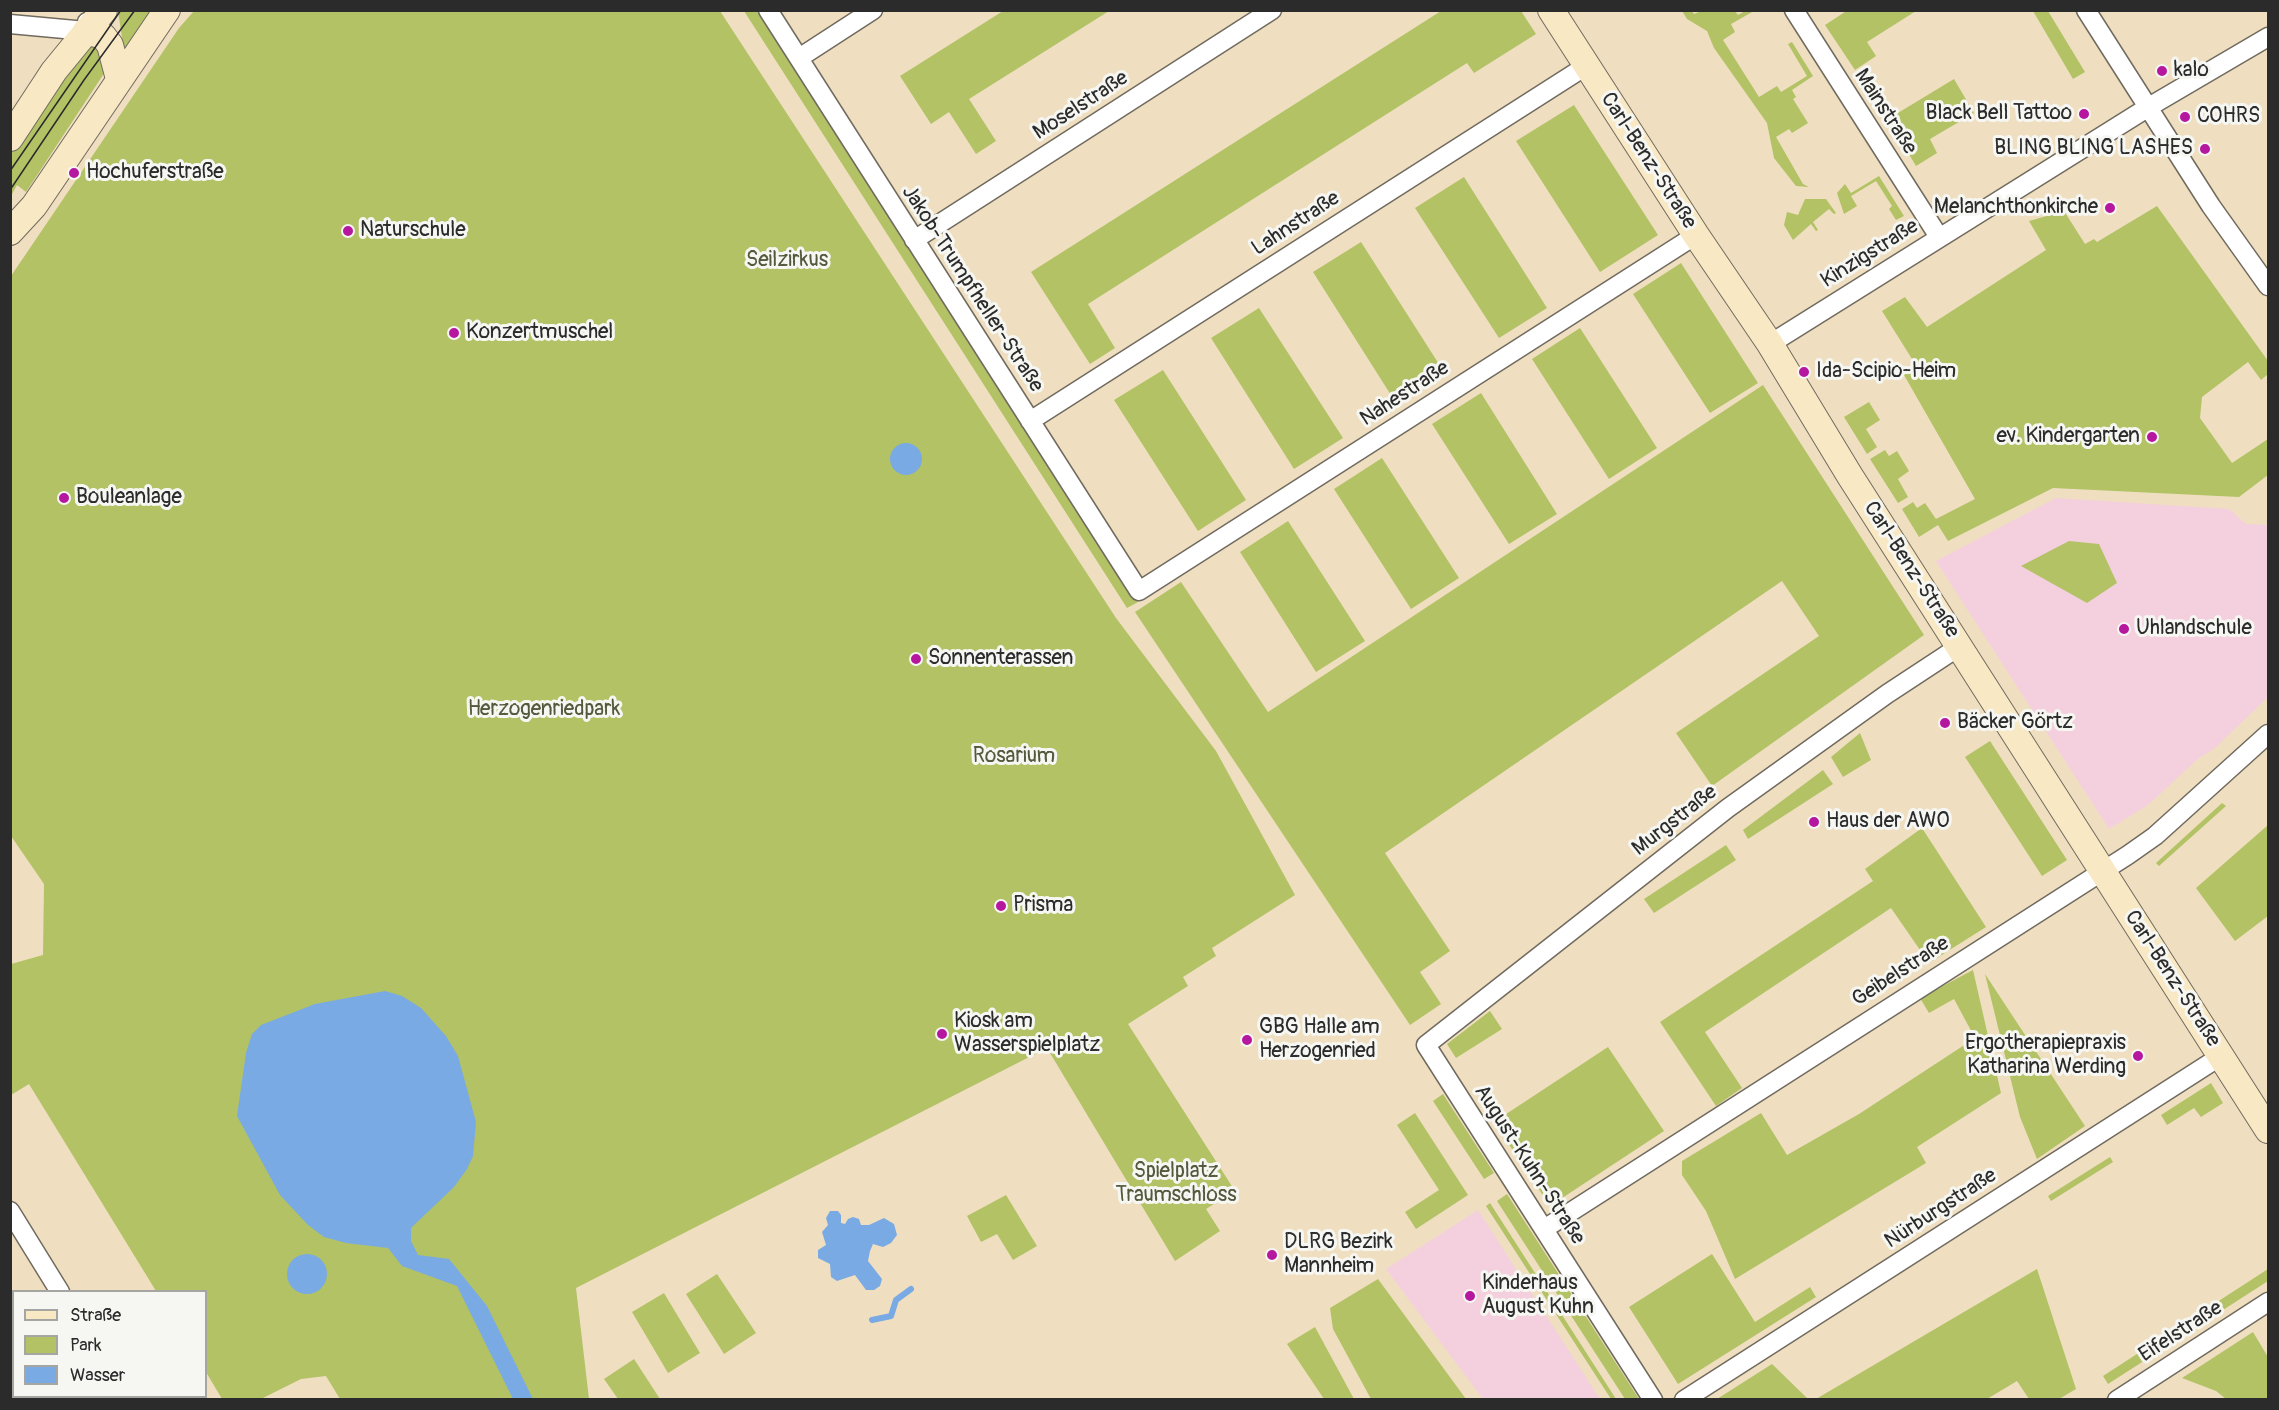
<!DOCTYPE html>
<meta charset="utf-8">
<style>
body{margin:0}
#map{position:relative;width:2279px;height:1410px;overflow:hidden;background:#efdfc0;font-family:Pangolin,sans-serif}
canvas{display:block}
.frame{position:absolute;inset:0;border:12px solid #2b2b2b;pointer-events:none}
.legend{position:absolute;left:12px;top:1290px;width:195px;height:108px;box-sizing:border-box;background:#f6f6f2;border:2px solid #a5a5a2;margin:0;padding:8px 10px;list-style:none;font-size:18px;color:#2b2b2b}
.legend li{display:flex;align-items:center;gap:12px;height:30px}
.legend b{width:30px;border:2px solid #a5a5a2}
</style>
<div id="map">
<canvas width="2279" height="1410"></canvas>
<div class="frame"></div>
<ul class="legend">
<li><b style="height:8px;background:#f8e8c3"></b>Straße</li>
<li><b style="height:16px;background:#b2c265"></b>Park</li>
<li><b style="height:16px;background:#79aae4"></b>Wasser</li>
</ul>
</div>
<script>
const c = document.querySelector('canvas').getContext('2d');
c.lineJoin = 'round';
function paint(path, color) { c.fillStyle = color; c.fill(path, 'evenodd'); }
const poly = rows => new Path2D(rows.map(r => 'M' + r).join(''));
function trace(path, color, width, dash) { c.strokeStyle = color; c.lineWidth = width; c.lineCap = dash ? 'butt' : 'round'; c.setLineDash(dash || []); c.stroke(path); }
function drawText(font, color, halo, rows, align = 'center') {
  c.font = font + ' Pangolin,sans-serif'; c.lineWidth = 6; c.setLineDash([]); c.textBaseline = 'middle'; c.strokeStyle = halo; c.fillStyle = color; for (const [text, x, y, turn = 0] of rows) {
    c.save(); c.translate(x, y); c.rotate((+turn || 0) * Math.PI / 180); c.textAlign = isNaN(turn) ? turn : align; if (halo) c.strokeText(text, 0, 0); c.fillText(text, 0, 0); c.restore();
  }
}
paint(poly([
 [2056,498,2229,509,2246,524,2268,525,2268,697,2215,748,2199,758,2148,805,2109,829,1936,561],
 [1478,1210,1545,1314,1600,1399,1483,1399,1386,1269]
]), '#f4cfde');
paint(poly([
 [1848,10,1916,10,1916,11,1867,42,1876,56,1855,70,1825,25],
 [118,11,152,11,124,51],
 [194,11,720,11,1116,618,1216,751,1295,895,1212,948,1216,956,1183,977,1188,986,1128,1024,1235,1191,1206,1209,1220,1231,1175,1261,1047,1048,576,1288,589,1399,340,1399,326,1376,301,1379,261,1399,222,1399,206,1372,206,1292,156,1291,29,1084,11,1095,11,964,43,955,44,884,11,836,11,276,179,28],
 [744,11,757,11,1138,602,1127,608],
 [1003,11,1109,11,969,99,996,141,976,154,949,112,931,124,900,76],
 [1441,11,1521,11,1536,34,1474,73,1467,63,1088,304,1115,348,1090,364,1031,272],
 [1682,11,1692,11,1694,14,1701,11,1735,11,1738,15,1745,11,1754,11,1731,24,1735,32,1723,40,1759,97,1777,86,1781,92,1807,76,1788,44,1792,42,1813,76,1792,90,1796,97,1793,99,1808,123,1792,133,1789,129,1776,137,1803,184,1809,187,1796,186,1774,158,1767,123,1714,48,1707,31,1687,19],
 [2033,11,2048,11,2085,72,2073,79],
 [93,37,105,67,103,75,26,192,17,185,11,196,11,151,70,65],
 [1954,79,1974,113,1930,139,1937,153,1916,166,1888,119],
 [1574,105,1658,235,1600,272,1516,141],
 [1879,176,1904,216,1896,220,1889,209,1892,206,1876,181,1851,196,1857,206,1844,214,1837,193,1845,184,1851,193],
 [1464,177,1547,308,1499,338,1415,208],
 [1805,199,1826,199,1836,213,1834,214,1829,209,1813,222,1818,230,1816,231,1811,224,1793,240,1784,225,1787,212,1798,215],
 [2157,206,2268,361,2268,374,2261,380,2248,362,2202,397,2200,418,2232,463,2268,439,2268,475,2239,497,2053,488,1948,541,1938,525,1919,537,1902,509,1913,502,1917,508,1925,503,1936,519,1975,499,1904,375,1917,367,1882,311,1905,297,1927,327,2046,250,2029,221,2064,211,2085,244,2094,239,2097,242],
 [1361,242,1444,372,1396,403,1313,272],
 [1681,263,1758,383,1710,413,1633,294],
 [1259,308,1343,438,1294,469,1211,338],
 [1580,328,1657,448,1609,479,1532,359],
 [1163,370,1246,500,1198,531,1114,400],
 [1763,385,1924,635,1712,786,1676,733,1819,636,1782,581,1385,853,1450,951,1420,972,1441,1004,1410,1025,1135,612,1181,582,1268,712],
 [1481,393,1557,514,1509,544,1432,424],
 [1869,402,1880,420,1866,429,1877,447,1867,454,1844,417],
 [1885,450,1889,456,1897,451,1909,471,1898,479,1908,497,1898,503,1870,459],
 [1382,458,1459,578,1411,609,1334,489],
 [1288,521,1365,641,1316,672,1240,552],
 [2069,541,2099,544,2117,583,2087,603,2021,566],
 [1860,733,1871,760,1843,777,1831,757],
 [1990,741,2067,860,2042,876,1965,757],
 [1823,770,1833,784,1748,839,1743,830],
 [2222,803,2226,806,2159,866,2156,863],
 [2268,825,2268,916,2235,941,2196,888],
 [1922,828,1986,927,1929,963,1891,908,1705,1032,1742,1088,1716,1106,1660,1022,1873,881,1865,869],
 [1726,845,1736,860,1654,913,1644,899],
 [1973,970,2001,1093,1917,1147,1926,1163,1735,1279,1706,1211,1682,1175,1682,1161,1761,1113,1787,1155,1859,1114,1975,1038,1954,999,1929,1013,1920,998],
 [1985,974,2085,1126,2037,1159,2020,1117],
 [1490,1011,1502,1029,1456,1058,1447,1044],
 [1608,1047,1664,1131,1550,1206,1494,1122],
 [2211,1083,2223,1103,2201,1117,2194,1108,2167,1125,2161,1115],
 [1443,1094,1494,1173,1484,1179,1433,1101],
 [1415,1113,1468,1195,1416,1229,1405,1212,1439,1190,1397,1125],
 [2110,1157,2113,1162,2051,1201,2048,1196],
 [1507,1194,1639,1399,1625,1399,1497,1201],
 [1006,1195,1037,1246,1013,1260,997,1234,981,1242,967,1216],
 [1490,1203,1616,1399,1611,1399,1486,1206],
 [1712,1254,1755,1322,1810,1287,1816,1297,1678,1384,1629,1307],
 [2037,1269,2076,1389,2059,1399,2029,1399,2017,1381,1987,1399,1816,1399],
 [2268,1269,2268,1281,2108,1384,2103,1376],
 [717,1274,756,1333,724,1354,686,1294],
 [1378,1279,1466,1399,1371,1399,1333,1329,1330,1308],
 [664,1293,700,1353,668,1373,632,1312],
 [1315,1327,1354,1399,1324,1399,1287,1344],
 [2253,1332,2268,1357,2268,1399,2226,1399,2216,1391,2182,1378],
 [634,1359,660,1399,618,1399,604,1379],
 [1772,1364,1808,1399,1717,1399]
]), '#b2c265');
paint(poly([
 '890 459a16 16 0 1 1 32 0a16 16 0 1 1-32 0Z',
 [385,991,402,996,421,1008,446,1036,458,1056,476,1122,473,1156,467,1169,454,1187,411,1228,411,1241,418,1255,449,1259,487,1306,533,1399,513,1399,457,1286,402,1266,388,1248,346,1243,324,1237,308,1225,280,1195,237,1116,246,1053,252,1034,261,1025,315,1004],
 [830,1211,838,1211,841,1215,841,1223,845,1224,848,1219,853,1217,859,1219,861,1225,869,1225,884,1218,894,1224,897,1235,891,1243,883,1247,873,1244,870,1251,868,1261,882,1279,880,1286,874,1290,866,1290,855,1275,837,1281,831,1277,830,1264,818,1258,818,1250,826,1245,822,1232,828,1225,826,1218],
 '287 1274a20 20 0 1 1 40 0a20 20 0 1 1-40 0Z'
]), '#79aae4');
trace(poly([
 [872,1320,891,1316,896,1300,911,1289]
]), '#79aae4', 6);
const street = poly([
 [768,10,1139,591,1696,235],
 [1794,10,1939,237],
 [2086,10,2211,206,2268,286],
 [10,24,86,31,87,22],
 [799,58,873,10],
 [914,240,1272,10],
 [1770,344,2147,108,2268,37],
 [1030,421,1586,66],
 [10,1211,60,1292],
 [1544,1229,2128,855,2155,836,2268,734],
 [10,1354,14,1352],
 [1653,1400,1426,1045,1728,808,1887,694,1960,646],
 [1684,1400,2221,1056],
 [2117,1400,2268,1302]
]);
const secondary = poly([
 [1551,10,1696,235,1770,344,1850,476,2268,1130],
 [86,31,103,36,110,45,119,79],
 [10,138,54,71,104,10],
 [10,232,34,206,167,10]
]);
trace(street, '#706a5f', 21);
trace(secondary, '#706a5f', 28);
trace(street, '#fff', 18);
trace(secondary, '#f8e8c3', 26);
trace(poly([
 [10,171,121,10],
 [10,190,84,80,135,10]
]), '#2b2b2b', 1.5);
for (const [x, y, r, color] of [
 [2162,71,6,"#b5179e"],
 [2084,114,6,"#b5179e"],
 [2185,117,6,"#b5179e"],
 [2205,149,6,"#b5179e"],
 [74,173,6,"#b5179e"],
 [2110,208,6,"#b5179e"],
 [348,231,6,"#b5179e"],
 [454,333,6,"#b5179e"],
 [1804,372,6,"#b5179e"],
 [2152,437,6,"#b5179e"],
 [64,498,6,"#b5179e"],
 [2124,629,6,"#b5179e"],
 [916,659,6,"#b5179e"],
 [1945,723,6,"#b5179e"],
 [1814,822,6,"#b5179e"],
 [1001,906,6,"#b5179e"],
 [942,1034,6,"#b5179e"],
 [1247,1040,6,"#b5179e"],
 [2138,1056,6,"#b5179e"],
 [1272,1255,6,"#b5179e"],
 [1470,1296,6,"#b5179e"]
]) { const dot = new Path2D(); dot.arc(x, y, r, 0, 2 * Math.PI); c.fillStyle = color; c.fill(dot); trace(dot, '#f6f6f2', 2); }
drawText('21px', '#2b2b2b', '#f6f6f2', [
 ["kalo",2174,71],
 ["Black Bell Tattoo",2072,114,"right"],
 ["COHRS",2197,117],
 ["BLING BLING LASHES",2193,149,"right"],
 ["Hochuferstraße",86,173],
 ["Melanchthonkirche",2098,208,"right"],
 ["Naturschule",360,231],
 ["Konzertmuschel",466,333],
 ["Ida-Scipio-Heim",1816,372],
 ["ev. Kindergarten",2140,437,"right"],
 ["Bouleanlage",76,498],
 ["Uhlandschule",2136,629],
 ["Sonnenterassen",928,659],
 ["Bäcker Görtz",1957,723],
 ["Haus der AWO",1826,822],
 ["Prisma",1013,906],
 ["Kiosk am",954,1022],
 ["Wasserspielplatz",954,1046],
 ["GBG Halle am",1259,1028],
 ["Herzogenried",1259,1052],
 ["Ergotherapiepraxis",2126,1044,"right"],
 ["Katharina Werding",2126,1068,"right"],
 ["DLRG Bezirk",1284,1243],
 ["Mannheim",1284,1267],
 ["Kinderhaus",1482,1284],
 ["August Kuhn",1482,1308]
], 'left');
drawText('21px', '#2b2b2b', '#f6f6f2', [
 ["Moselstraße",1081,106,-33],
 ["Mainstraße",1885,112,57],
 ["Carl-Benz-Straße",1648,161,57],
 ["Lahnstraße",1296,224,-33],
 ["Kinzigstraße",1870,254,-32],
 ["Jakob-Trumpfheller-Straße",972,289,57],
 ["Nahestraße",1405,394,-33],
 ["Carl-Benz-Straße",1911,570,57],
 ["Murgstraße",1675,821,-38],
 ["Geibelstraße",1901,972,-33],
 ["Carl-Benz-Straße",2172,979,57],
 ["August-Kuhn-Straße",1529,1165,57],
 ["Nürburgstraße",1941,1209,-33],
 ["Eifelstraße",2181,1332,-33]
]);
drawText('21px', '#54583c', '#f6f6f2', [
 ["Seilzirkus",787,261],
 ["Herzogenriedpark",544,710],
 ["Rosarium",1014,757],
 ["Spielplatz",1176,1172],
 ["Traumschloss",1176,1196]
]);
</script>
